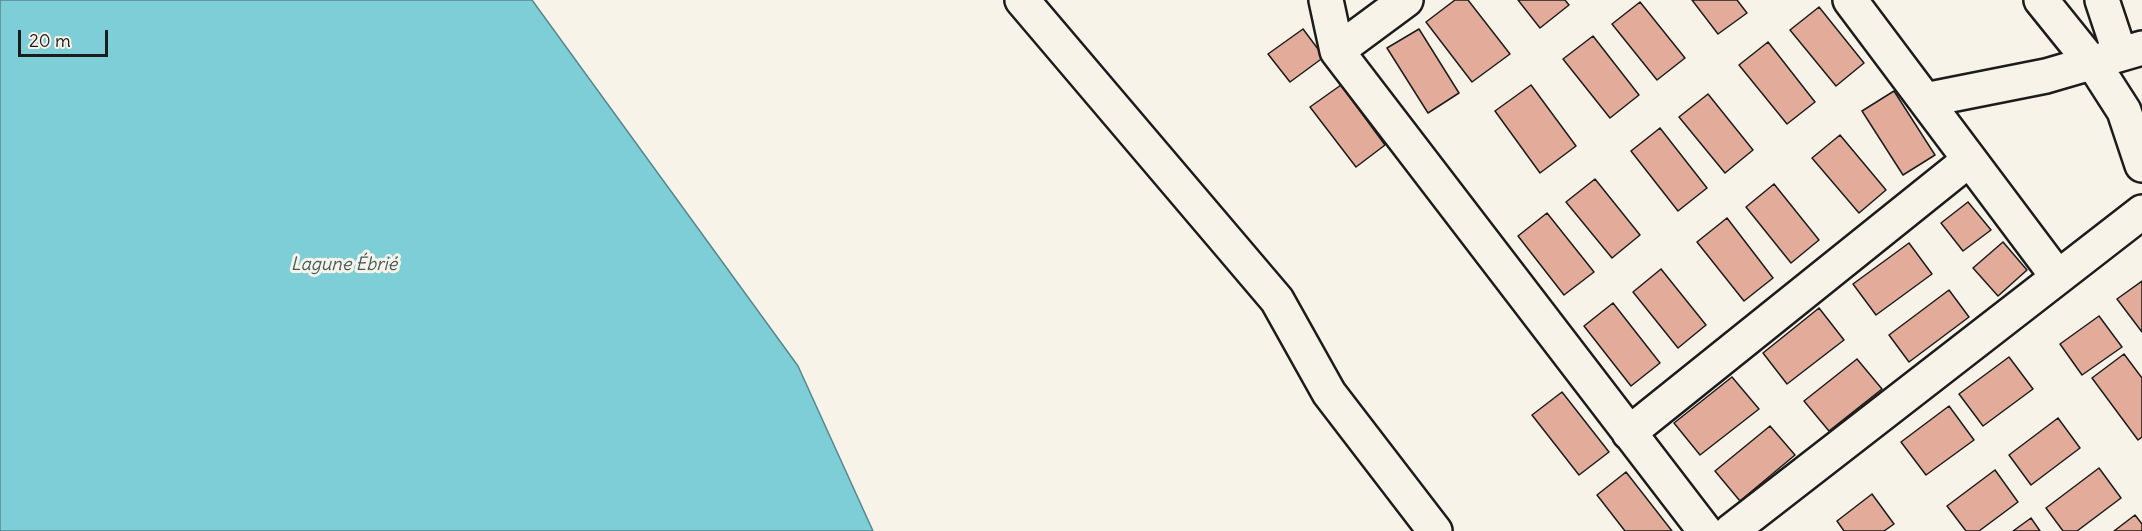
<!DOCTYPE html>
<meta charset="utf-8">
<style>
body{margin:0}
#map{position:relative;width:2142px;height:531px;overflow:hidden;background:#f7f3e8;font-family:Delius,sans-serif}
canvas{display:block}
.scale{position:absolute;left:18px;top:30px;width:90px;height:27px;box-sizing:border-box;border:3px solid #1c1c1c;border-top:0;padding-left:8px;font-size:18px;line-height:21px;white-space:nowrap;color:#1c1c1c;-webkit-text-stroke:4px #f7f3e8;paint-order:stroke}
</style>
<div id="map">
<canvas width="2142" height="531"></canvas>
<div class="scale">20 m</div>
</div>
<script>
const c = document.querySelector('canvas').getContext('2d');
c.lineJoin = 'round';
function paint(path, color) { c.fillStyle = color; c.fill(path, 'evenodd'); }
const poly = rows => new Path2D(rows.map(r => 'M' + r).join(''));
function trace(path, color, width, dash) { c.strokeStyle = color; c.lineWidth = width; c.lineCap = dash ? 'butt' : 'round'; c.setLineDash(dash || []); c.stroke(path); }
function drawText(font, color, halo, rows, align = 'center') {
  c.font = font + ' Delius,sans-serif'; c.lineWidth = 6; c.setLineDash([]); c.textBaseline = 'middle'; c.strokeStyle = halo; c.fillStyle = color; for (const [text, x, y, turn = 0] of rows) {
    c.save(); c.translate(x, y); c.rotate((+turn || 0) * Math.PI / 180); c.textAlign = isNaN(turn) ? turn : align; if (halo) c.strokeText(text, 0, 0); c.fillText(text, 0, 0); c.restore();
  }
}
const water = poly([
 [0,0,532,0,798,366,873,531,0,531,0,0]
]);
paint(water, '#7eced8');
trace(water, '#57878d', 1.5);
const building = poly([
 [1455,0,1468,0,1510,54,1472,82,1426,22,1455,0],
 [1518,0,1565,0,1569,5,1540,28,1518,0],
 [1692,0,1737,0,1747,13,1718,34,1692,0],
 [1640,2,1685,58,1657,80,1612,24,1640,2],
 [1819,7,1864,63,1836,86,1790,30,1819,7],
 [1303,29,1324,57,1290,82,1268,54,1303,29],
 [1419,29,1459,93,1428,113,1387,48,1419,29],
 [1593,36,1639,95,1610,118,1563,59,1593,36],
 [1768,42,1815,102,1787,124,1739,65,1768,42],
 [1341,85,1385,145,1356,167,1310,107,1341,85],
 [1531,85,1576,146,1540,173,1495,111,1531,85],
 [1894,91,1935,155,1903,175,1862,111,1894,91],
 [1708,94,1753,150,1725,173,1679,117,1708,94],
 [1660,128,1707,188,1678,211,1631,151,1660,128],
 [1840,135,1886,190,1859,213,1812,158,1840,135],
 [1595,179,1640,235,1612,258,1566,202,1595,179],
 [1774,184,1819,240,1791,263,1746,207,1774,184],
 [1968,202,1991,230,1963,251,1941,223,1968,202],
 [1547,213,1594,272,1564,295,1518,236,1547,213],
 [1727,218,1773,278,1744,301,1697,242,1727,218],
 [2003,242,2027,270,1998,296,1973,268,2003,242],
 [1909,243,1932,274,1876,315,1853,284,1909,243],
 [1661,269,1706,325,1678,348,1633,292,1661,269],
 [2142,281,2142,332,2117,299,2142,281],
 [1949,290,1969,317,1909,362,1889,335,1949,290],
 [1613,303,1660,363,1631,386,1584,326,1613,303],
 [1819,308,1844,340,1787,384,1763,353,1819,308],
 [2099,316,2122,347,2082,375,2060,344,2099,316],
 [2124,354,2142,378,2142,437,2138,440,2092,378,2124,354],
 [2009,357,2033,389,1983,426,1959,394,2009,357],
 [1857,359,1882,389,1829,431,1804,401,1857,359],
 [1732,377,1759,409,1700,455,1674,423,1732,377],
 [1562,392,1609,452,1579,475,1532,415,1562,392],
 [1949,406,1974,440,1926,475,1901,442,1949,406],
 [2058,418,2080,448,2031,485,2009,455,2058,418],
 [1770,426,1795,455,1740,501,1715,471,1770,426],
 [2099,468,2121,498,2077,531,2063,531,2046,508,2099,468],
 [1995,470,2018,502,1979,531,1966,531,1947,506,1995,470],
 [1626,472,1672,531,1625,531,1597,495,1626,472],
 [1872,494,1894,524,1884,531,1844,531,1837,521,1872,494],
 [2135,515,2142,524,2142,531,2114,531,2135,515],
 [2031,518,2040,531,2013,531,2031,518]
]);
paint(building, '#e3ac9a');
trace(building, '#1c1c1c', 1.5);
const minor = poly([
 [1022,0,1277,300,1329,393,1435,531],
 [1326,0,1337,51,1705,531],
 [1850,0,2057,276],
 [2041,0,2099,72,2124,111,2142,165],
 [2102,0,2120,54],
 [1337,51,1406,0],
 [1925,100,2046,76,2142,48],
 [1629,433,1969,160],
 [1731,531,2142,212]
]);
trace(minor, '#1c1c1c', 38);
trace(minor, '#f7f3e8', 33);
drawText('italic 18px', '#3e5a5e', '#f7f3e8', [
 ["Lagune Ébrié",344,265]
]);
</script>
